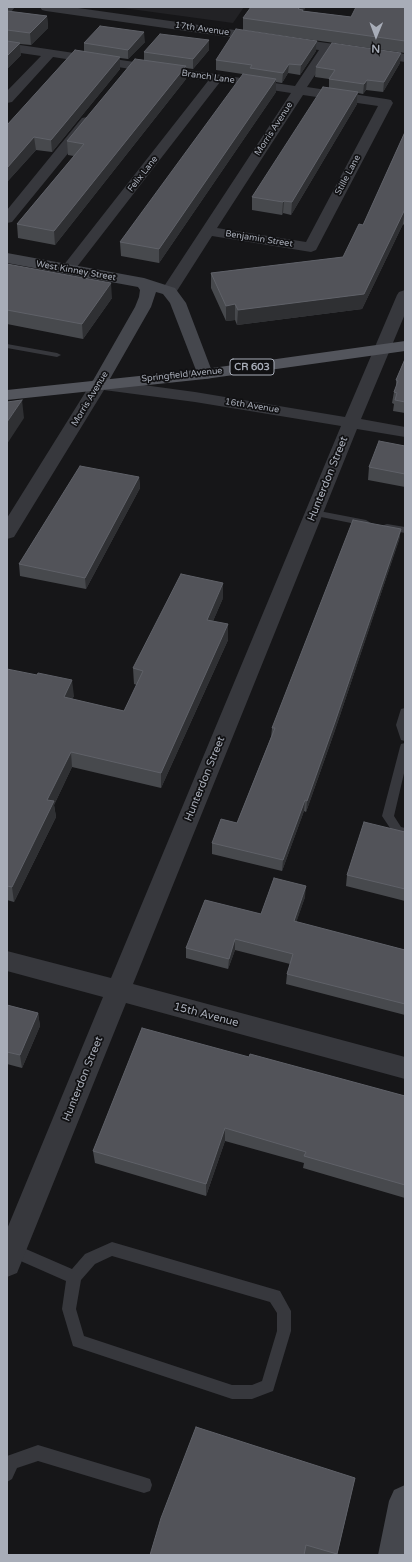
<!DOCTYPE html>
<style>
body{margin:0}
#map{position:relative;width:412px;height:1562px;overflow:hidden;background:#161618;font-family:"Varela Round",sans-serif}
canvas{display:block}
.frame{position:absolute;inset:0;border:8px solid #a8adb8;pointer-events:none}
.north{position:absolute;left:356px;top:16px;width:40px;height:40px;-webkit-text-stroke:3px #111113;paint-order:stroke;rotate:181deg;font-size:11px;font-weight:700;line-height:16px;text-align:center;color:#a8adb8}
.north::after{content:'';display:block;margin:auto;width:14px;height:18px;background:#a8adb8;clip-path:polygon(50% 0,100% 100%,50% 72%,0 100%)}
</style>
<div id="map">
<canvas width="412" height="1562"></canvas>
<div class="frame"></div>
<div class="north">N</div>
</div>
<script>
const c = document.querySelector('canvas').getContext('2d');
c.lineJoin = 'round';
function paint(path, color) { c.fillStyle = color; c.fill(path, 'evenodd'); }
const poly = rows => new Path2D(rows.map(r => 'M' + r).join(''));
function trace(path, color, width, dash) { c.strokeStyle = color; c.lineWidth = width; c.lineCap = dash ? 'butt' : 'round'; c.setLineDash(dash || []); c.stroke(path); }
function drawText(font, color, halo, rows, align = 'center') {
  c.font = font + ' "Varela Round",sans-serif'; c.lineWidth = 3.5; c.setLineDash([]); c.textBaseline = 'middle'; c.strokeStyle = halo; c.fillStyle = color; for (const [text, x, y, turn = 0] of rows) {
    c.save(); c.translate(x, y); c.rotate((+turn || 0) * Math.PI / 180); c.textAlign = isNaN(turn) ? turn : align; if (halo) c.strokeText(text, 0, 0); c.fillText(text, 0, 0); c.restore();
  }
}
paint(poly([
 [116,7,244,7,233,23]
]), '#222225');
paint(poly([
 [7,344,57,353,61,355,57,357,7,348,7,344],
 [314,510,366,520,371,523,366,526,311,515,309,513,311,511,314,510],
 [387,524,405,527,405,533,384,529,382,527,384,525,387,524],
 [405,708,405,741,401,740,396,725,400,712,401,709,405,708],
 [405,743,405,769,394,816,401,827,405,828,405,836,394,834,382,816,400,747,401,744,405,743],
 [112,1242,280,1291,291,1311,291,1331,273,1391,252,1399,232,1399,73,1346,62,1309,66,1281,7,1255,7,1245,12,1243,72,1269,85,1254,112,1242],
 [112,1256,270,1302,277,1313,277,1331,262,1381,252,1385,232,1385,84,1336,76,1309,81,1280,95,1264,112,1256],
 [38,1445,144,1477,150,1479,152,1485,150,1491,144,1493,38,1461,17,1468,12,1479,7,1482,7,1456,38,1445]
]), '#37383d');
paint(poly([
 [7,7,15,7,11,12,7,13,7,7],
 [40,7,71,7,405,54,405,62,331,51,307,87,386,99,391,100,393,103,316,250,311,252,212,236,175,294,169,296,163,294,161,291,291,93,220,82,73,272,68,274,63,272,60,269,63,266,208,81,53,57,12,102,7,103,7,91,41,56,7,51,7,43,295,86,319,50,46,11,42,10,40,7],
 [303,95,378,106,306,242,217,228,303,95],
 [87,117,92,118,94,121,92,124,12,222,7,223,7,210,82,118,87,117],
 [405,290,405,314,361,419,405,427,405,437,357,429,133,984,405,1057,405,1079,126,1003,17,1273,7,1277,7,1229,103,997,7,971,7,951,111,978,341,426,195,402,104,390,14,537,7,539,7,518,93,380,99,379,195,392,345,417,397,295,399,292,405,290]
]), '#37383d');
paint(poly([
 [7,253,144,278,175,288,186,303,213,374,211,378,205,379,199,378,170,303,163,294,156,292,151,307,107,384,105,388,99,389,93,388,91,384,135,307,139,297,140,290,138,287,7,263,7,253],
 [405,1485,405,1555,378,1555,389,1501,394,1490,405,1485]
]), '#45474d');
paint(poly([
 [405,341,405,351,205,379,7,400,7,390,205,369,405,341]
]), '#53555c');
paint(poly([
 [405,7,405,53,243,30,243,18,303,11,351,17],
 [7,11,47,16,48,28,31,45,20,44,21,55,7,69],
 [317,41,316,51,300,75,288,73,282,83,276,82,276,92,159,263,121,256,120,242,249,75,216,70,216,60],
 [145,42,128,59,120,58,120,69,52,152,36,150,7,182,7,125,84,51,84,43],
 [209,50,193,69,186,68,186,79,55,245,18,238,17,224,74,156,68,155,67,141,144,60,144,52],
 [400,63,383,92,366,90,363,94,358,93,357,104,291,215,283,213,282,215,252,210,252,197,329,88,329,79,315,77,316,67],
 [405,132,405,226,403,224,362,309,237,325,235,320,226,321,211,288,211,273,343,257,363,225],
 [7,264,112,298,83,339,7,324],
 [405,359,405,413,393,411,394,404,392,403,394,392,396,387,396,380],
 [405,446,405,487,368,480,369,467],
 [139,477,140,488,86,589,20,576,19,564],
 [401,529,399,540,334,733,306,812,304,811,282,871,212,854,212,843,237,823,271,737,272,728],
 [223,598,213,621,228,640,161,788,72,767,54,805,56,817,14,902,7,900,7,669,74,696,72,699,124,711,137,685,134,684,133,668],
 [405,832,405,901,346,886,347,875],
 [305,897,296,922,405,950,405,1015,286,984,287,974,290,964,235,950,228,969,186,958,186,948,261,914],
 [7,1005,38,1013,40,1026,22,1068,7,1064],
 [249,1057,405,1096,405,1198,303,1168,304,1163,225,1141,206,1196,95,1163,93,1151],
 [355,1478,337,1555,307,1555,304,1554,150,1555]
]), '#47494d');
paint(poly([
 [300,7,306,7,303,12,298,9],
 [47,16,48,28,31,45,30,33],
 [144,32,145,42,128,59,128,50],
 [209,40,209,50,193,69,193,59],
 [317,41,316,51,300,75,301,65],
 [20,43,21,55,7,69,7,56],
 [401,53,400,63,383,92,384,82],
 [120,57,120,69,52,152,51,140],
 [289,64,288,73,282,83,283,73],
 [186,66,186,79,55,245,54,231],
 [276,79,276,92,159,263,159,249],
 [367,80,366,90,363,94,364,84],
 [358,92,357,104,291,215,292,202],
 [34,137,36,150,7,182,7,168],
 [284,201,283,213,282,215,283,202],
 [405,209,403,224,362,309,237,325,238,310,364,294],
 [111,283,112,298,83,339,82,324],
 [235,304,235,320,226,321,226,306],
 [22,400,24,418,7,444,7,422],
 [139,477,140,488,86,589,85,578],
 [401,529,399,540,334,733,306,812,307,801],
 [223,583,223,598,207,635,207,620],
 [228,624,228,640,161,788,161,773],
 [72,680,74,696,65,713,64,697],
 [71,752,72,767,54,805,56,817,14,902,12,887,47,800],
 [305,800,304,811,282,871,283,860],
 [306,886,305,897,293,932,294,921],
 [235,939,235,950,228,969,229,959],
 [38,1013,40,1026,22,1068,20,1055],
 [225,1128,225,1141,206,1196,206,1184]
]), '#2f3033');
const building = poly([
 [251,7,300,7,298,9,303,10,302,11,351,17,356,7,405,7,405,41,243,18,251,7],
 [7,11,47,16,30,33,7,30,7,11],
 [100,26,144,32,128,50,84,43,100,26],
 [236,29,317,41,301,65,289,64,283,73,250,68,252,65,216,60,236,29],
 [160,34,209,40,193,59,144,52,160,34],
 [7,41,20,43,7,56,7,41],
 [332,43,401,53,384,82,367,80,364,84,329,79,335,70,316,67,332,43],
 [75,50,120,57,51,140,34,137,7,168,7,125,75,50],
 [135,59,186,66,54,231,17,224,84,144,67,141,135,59],
 [243,74,276,79,159,249,120,242,243,74],
 [323,87,358,92,292,202,284,201,283,202,252,197,323,87],
 [405,132,405,209,364,294,238,310,235,304,226,306,211,273,343,257,359,224,363,225,405,132],
 [7,264,111,283,82,324,7,310,7,264],
 [405,359,405,402,395,400,397,393,394,392,398,381,396,380,405,359],
 [22,400,7,422,7,402,22,400],
 [379,441,405,446,405,474,369,467,379,441],
 [80,466,139,477,85,578,19,564,80,466],
 [353,520,401,529,335,722,307,801,305,800,283,860,212,843,221,819,237,823,275,728,272,728,353,520],
 [181,574,223,583,207,620,228,624,161,773,71,752,47,800,54,801,12,887,7,886,7,669,37,675,38,673,72,680,64,697,124,711,143,671,133,668,181,574],
 [364,822,405,832,405,889,347,875,364,822],
 [274,878,306,886,294,921,405,950,405,1004,287,974,293,954,235,939,229,959,186,948,205,900,261,914,274,878],
 [7,1005,38,1013,20,1055,7,1052,7,1005],
 [142,1028,249,1057,250,1054,405,1096,405,1185,304,1156,306,1152,225,1128,206,1184,93,1151,142,1028],
 [196,1427,355,1478,337,1554,306,1545,304,1555,150,1555,161,1518,196,1427]
]);
paint(building, '#525359');
trace(building, '#5f6168', 1);
drawText('9px', '#a8adb8', '#111113', [
 ["17th Avenue",202,29,8],
 ["Branch Lane",208,77,8],
 ["Morris Avenue",274,129,-57],
 ["Felix Lane",143,174,-52],
 ["Stille Lane",348,175,-62],
 ["Benjamin Street",259,239,9],
 ["West Kinney Street",76,271,10],
 ["Springfield Avenue",182,375,-6],
 ["Morris Avenue",90,399,-59],
 ["16th Avenue",252,406,9]
]);
for (const [x, y, w] of [
 [252,367,44]
]) { const box = new Path2D(); box.roundRect(x - w / 2, y - 8, w, 16, 3); c.fillStyle = '#111113'; c.fill(box); trace(box, '#a8adb8', 1); }
drawText('bold 10px', '#a8adb8', null, [
 ["CR 603",252,367]
]);
drawText('11px', '#a8adb8', '#111113', [
 ["Hunterdon Street",328,479,-68],
 ["Hunterdon Street",205,779,-68],
 ["15th Avenue",206,1015,15],
 ["Hunterdon Street",83,1079,-68]
]);
</script>
